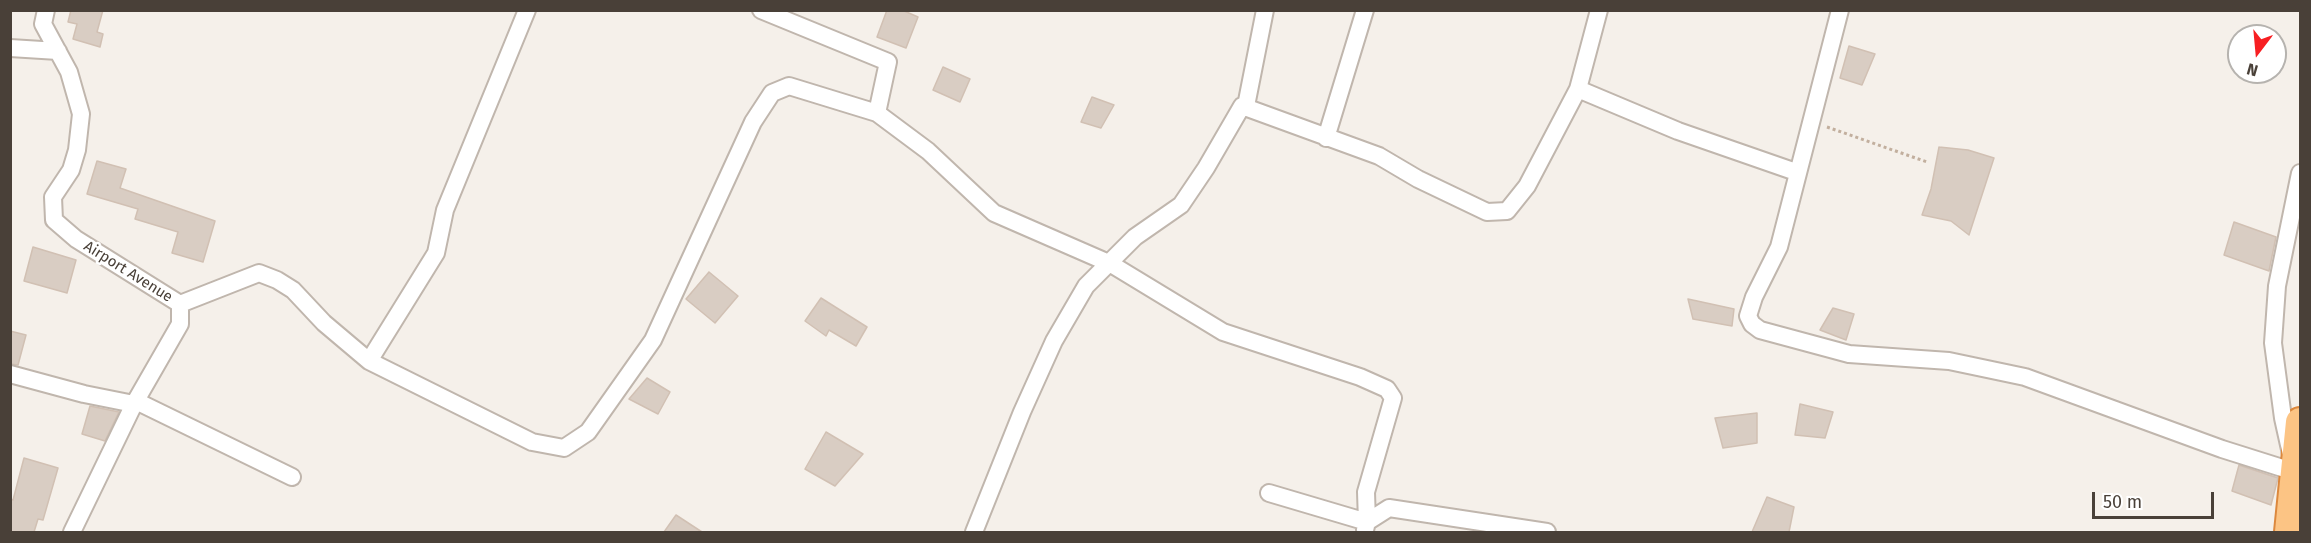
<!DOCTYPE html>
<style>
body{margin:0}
#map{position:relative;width:2311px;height:543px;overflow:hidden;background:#f5f0ea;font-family:"Fira Sans",sans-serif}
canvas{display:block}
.frame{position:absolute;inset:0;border:12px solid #494038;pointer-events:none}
.north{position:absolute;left:2227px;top:24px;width:60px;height:60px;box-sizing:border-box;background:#fff;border:2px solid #b6b3af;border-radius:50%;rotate:196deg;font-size:16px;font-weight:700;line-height:24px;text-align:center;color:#494038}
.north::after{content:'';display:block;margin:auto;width:21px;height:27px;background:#f71f22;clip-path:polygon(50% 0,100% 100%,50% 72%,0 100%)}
.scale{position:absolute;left:2092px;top:492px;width:122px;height:27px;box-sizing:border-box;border:3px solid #494038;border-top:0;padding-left:8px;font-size:18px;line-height:21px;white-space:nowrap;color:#494038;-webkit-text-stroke:4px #fff;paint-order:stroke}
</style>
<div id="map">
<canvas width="2311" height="543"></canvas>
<div class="frame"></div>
<div class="north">N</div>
<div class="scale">50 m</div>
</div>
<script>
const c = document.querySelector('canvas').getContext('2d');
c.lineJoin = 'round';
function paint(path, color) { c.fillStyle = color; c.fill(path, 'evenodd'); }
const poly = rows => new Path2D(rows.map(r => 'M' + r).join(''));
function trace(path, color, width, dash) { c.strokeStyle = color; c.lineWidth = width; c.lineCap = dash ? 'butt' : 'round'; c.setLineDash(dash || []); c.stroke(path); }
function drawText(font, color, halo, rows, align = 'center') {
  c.font = font + ' "Fira Sans",sans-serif'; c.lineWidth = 5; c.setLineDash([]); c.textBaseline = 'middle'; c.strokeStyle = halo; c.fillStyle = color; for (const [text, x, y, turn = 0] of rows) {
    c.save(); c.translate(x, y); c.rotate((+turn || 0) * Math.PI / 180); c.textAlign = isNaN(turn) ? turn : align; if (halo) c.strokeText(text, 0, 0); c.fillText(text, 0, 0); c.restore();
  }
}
const building = poly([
 [71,10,103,10,97,32,103,34,100,47,73,39,77,24,68,22,71,10],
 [887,10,902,10,918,17,906,48,877,37,887,10],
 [1849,46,1875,54,1862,85,1840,78,1849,46],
 [943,67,970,79,960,102,933,90,943,67],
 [1092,97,1114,105,1101,128,1081,122,1092,97],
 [1939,147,1968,150,1994,158,1969,235,1951,221,1922,215,1931,189,1939,147],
 [97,161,126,169,120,188,215,221,203,262,172,253,178,232,135,219,138,209,87,194,97,161],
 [2234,222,2276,237,2269,271,2224,255,2234,222],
 [33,247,76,260,67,293,24,281,33,247],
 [709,272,738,296,715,323,686,299,709,272],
 [821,298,867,327,856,346,829,330,826,336,805,321,821,298],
 [1688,299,1734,309,1732,326,1693,319,1688,299],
 [1833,308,1854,314,1846,340,1820,330,1833,308],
 [10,331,26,335,18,365,10,364,10,331],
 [647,378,670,392,658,414,629,399,647,378],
 [1800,404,1833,412,1825,438,1795,435,1800,404],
 [90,406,119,412,105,441,82,434,90,406],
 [1757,413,1757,443,1723,448,1715,418,1757,413],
 [826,432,863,454,835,486,805,469,826,432],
 [24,458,58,468,43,520,38,519,34,532,10,532,10,499,13,500,24,458],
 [2239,465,2278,478,2271,505,2232,491,2239,465],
 [1767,497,1794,507,1789,532,1752,532,1767,497],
 [676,515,702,532,664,532,676,515]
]);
paint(building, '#d9cdc3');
trace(building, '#d1c0b3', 1.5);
const minor = poly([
 [46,10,43,24,69,72,81,114,77,150,71,170,53,197,54,220,76,239,180,304,180,324,134,404,72,532],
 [761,10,888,62,877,113],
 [1840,10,1779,247,1754,297,1748,316,1752,324,1760,330,1849,354,1949,361,2025,377,2222,449,2295,472,2283,418,2273,343,2277,286,2300,173],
 [10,48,58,51],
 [1578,89,1678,131,1796,172],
 [1246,106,1265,10],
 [1326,138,1365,10],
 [180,304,259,273,277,280,293,290,324,323,369,361,532,442,564,448,588,432,653,340,753,122,772,93,789,86,877,113,928,151,994,213,1111,264,1223,332,1360,377,1387,389,1393,398,1366,492,1367,522,1269,493],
 [369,361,436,253,445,210,527,10],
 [10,374,84,394,134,404],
 [136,401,292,477],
 [1365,530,1367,522,1389,508,1547,532],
 [974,532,1022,412,1054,341,1086,286,1135,237,1181,205,1206,168,1242,106,1379,156,1418,179,1487,212,1507,211,1527,186,1578,89,1599,10]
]);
const trunk = poly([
 [2289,532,2300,422]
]);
trace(minor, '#c0b6ad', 20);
trace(trunk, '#dc883d', 32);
trace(poly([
 [1827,127,1927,162]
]), '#c2af9e', 3, [3, 3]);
trace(minor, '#fff', 16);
trace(trunk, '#fcc484', 28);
drawText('15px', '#494038', '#fff', [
 ["Airport Avenue",128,272,32]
]);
</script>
